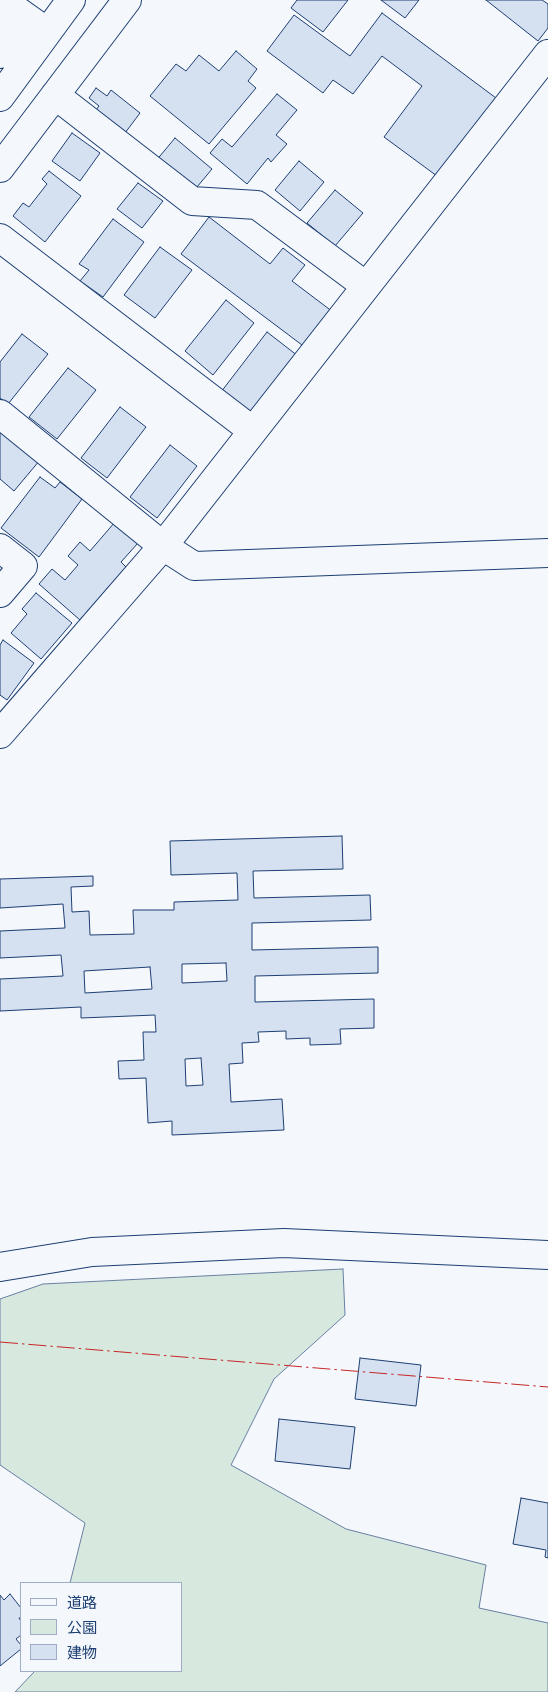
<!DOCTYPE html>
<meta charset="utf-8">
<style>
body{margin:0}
#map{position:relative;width:548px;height:1692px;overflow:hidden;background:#f4f7fb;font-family:"Nunito Sans","Noto Sans JP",sans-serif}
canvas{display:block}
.legend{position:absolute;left:20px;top:1582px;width:162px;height:90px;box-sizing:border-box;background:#f4f7fb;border:1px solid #9eadc5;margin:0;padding:6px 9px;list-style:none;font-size:15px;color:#1d3f73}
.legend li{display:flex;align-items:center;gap:10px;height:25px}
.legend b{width:25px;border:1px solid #9eadc5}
</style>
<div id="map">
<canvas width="548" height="1692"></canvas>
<ul class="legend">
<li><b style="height:6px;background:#f4f7fb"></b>道路</li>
<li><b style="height:14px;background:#d7e8df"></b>公園</li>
<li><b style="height:14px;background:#d5e0f0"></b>建物</li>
</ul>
</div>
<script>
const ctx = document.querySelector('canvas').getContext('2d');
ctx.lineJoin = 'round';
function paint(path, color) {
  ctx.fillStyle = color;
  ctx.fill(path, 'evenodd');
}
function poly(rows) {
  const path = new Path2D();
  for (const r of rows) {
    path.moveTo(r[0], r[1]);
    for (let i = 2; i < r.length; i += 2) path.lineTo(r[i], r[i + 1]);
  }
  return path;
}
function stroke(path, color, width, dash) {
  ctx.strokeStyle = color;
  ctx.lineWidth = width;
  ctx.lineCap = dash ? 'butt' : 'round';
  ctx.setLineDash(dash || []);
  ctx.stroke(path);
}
const green = poly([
 [343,1269,345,1315,274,1379,231,1465,346,1529,486,1565,479,1608,548,1623,548,1692,15,1692,35,1671,181,1671,181,1583,70,1583,85,1523,0,1465,0,1299,43,1284,343,1269]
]);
const building = poly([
 [297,0,348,0,323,32,291,8,297,0],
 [381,0,419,0,405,18,381,0],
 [486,0,542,0,548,4,548,28,538,41,486,0],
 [382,13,500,101,441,179,384,137,422,86,382,56,353,94,333,80,323,93,267,51,294,15,350,56,382,13],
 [236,51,257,69,248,81,256,88,209,144,150,96,176,64,186,71,199,55,219,71,236,51],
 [96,88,107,96,111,90,140,113,122,137,93,114,99,106,89,98,96,88],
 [277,94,297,110,276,135,287,144,271,162,268,158,247,184,210,153,222,139,232,147,277,94],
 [72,133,100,153,80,181,52,161,72,133],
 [175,138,212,169,192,193,155,162,175,138],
 [299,161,324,182,300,211,275,190,299,161],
 [49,171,81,196,45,242,13,216,23,203,29,207,47,184,42,179,49,171],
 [138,183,163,201,142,228,117,209,138,183],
 [335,190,363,213,335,246,307,223,335,190],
 [209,217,270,264,283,248,305,265,292,281,333,312,306,348,181,254,209,217],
 [113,219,144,242,103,297,80,281,89,270,79,264,113,219],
 [160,247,192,270,155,318,124,295,160,247],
 [226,300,254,323,213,375,185,351,226,300],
 [267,332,298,356,251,416,221,392,267,332],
 [22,334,48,354,8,404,0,398,0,362,22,334],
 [68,368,96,390,57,439,29,417,68,368],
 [120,407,146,427,107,478,81,458,120,407],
 [0,426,40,460,14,491,0,479,0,426],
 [170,445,197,466,157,518,130,497,170,445],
 [40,477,55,488,60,482,82,499,39,557,1,528,40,477],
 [115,522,138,543,121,562,126,567,80,620,39,584,52,569,65,580,78,565,68,556,80,542,90,551,115,522],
 [36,593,72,623,41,659,11,633,27,614,22,609,36,593],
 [3,640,34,663,7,700,0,695,0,645,3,640],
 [342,836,343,869,253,871,254,898,370,895,371,920,252,923,252,950,378,947,378,973,255,976,255,1002,374,999,374,1028,340,1029,341,1044,310,1045,310,1038,286,1039,286,1031,258,1032,259,1042,242,1043,243,1063,229,1064,231,1102,282,1099,284,1130,172,1135,172,1121,148,1123,146,1078,119,1079,118,1061,144,1060,143,1032,156,1032,155,1015,81,1018,81,1007,0,1011,0,979,63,976,61,955,0,958,0,931,65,928,63,904,0,908,0,879,93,876,93,886,71,887,72,912,89,911,90,935,134,934,133,910,174,910,174,902,238,900,237,873,171,875,170,841,342,836],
 [226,963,227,981,182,983,182,964,226,963],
 [150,967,152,989,85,993,84,971,150,967],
 [201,1058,203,1085,186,1086,185,1059,201,1058],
 [360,1358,421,1365,416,1406,355,1399,360,1358],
 [279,1419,355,1427,350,1469,275,1461,279,1419],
 [521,1498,548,1503,548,1558,545,1557,546,1550,513,1544,521,1498],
 [10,1594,21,1608,21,1618,19,1618,21,1621,21,1635,16,1639,21,1645,21,1649,0,1666,0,1595,4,1600,10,1594]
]);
const minor = poly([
 [2,0,47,32],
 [0,23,35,49],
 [0,54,15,34],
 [55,95,192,201,257,205,366,286],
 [0,97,71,0],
 [0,168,127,0],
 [0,238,253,431],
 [0,414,163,546,194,566,548,553],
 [0,548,23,566,0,593],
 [0,734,163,546,548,54],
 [0,1267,92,1252,284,1243,548,1255]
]);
const power = poly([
 [0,1342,548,1387]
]);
paint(green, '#d7e8df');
stroke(green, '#687fa3', 1);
paint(building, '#d5e0f0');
stroke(building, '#1d3f73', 1);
stroke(minor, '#1d3f73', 30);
stroke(minor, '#f4f7fb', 28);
stroke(power, '#c62828', 1, [18, 4, 2.5, 4]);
</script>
